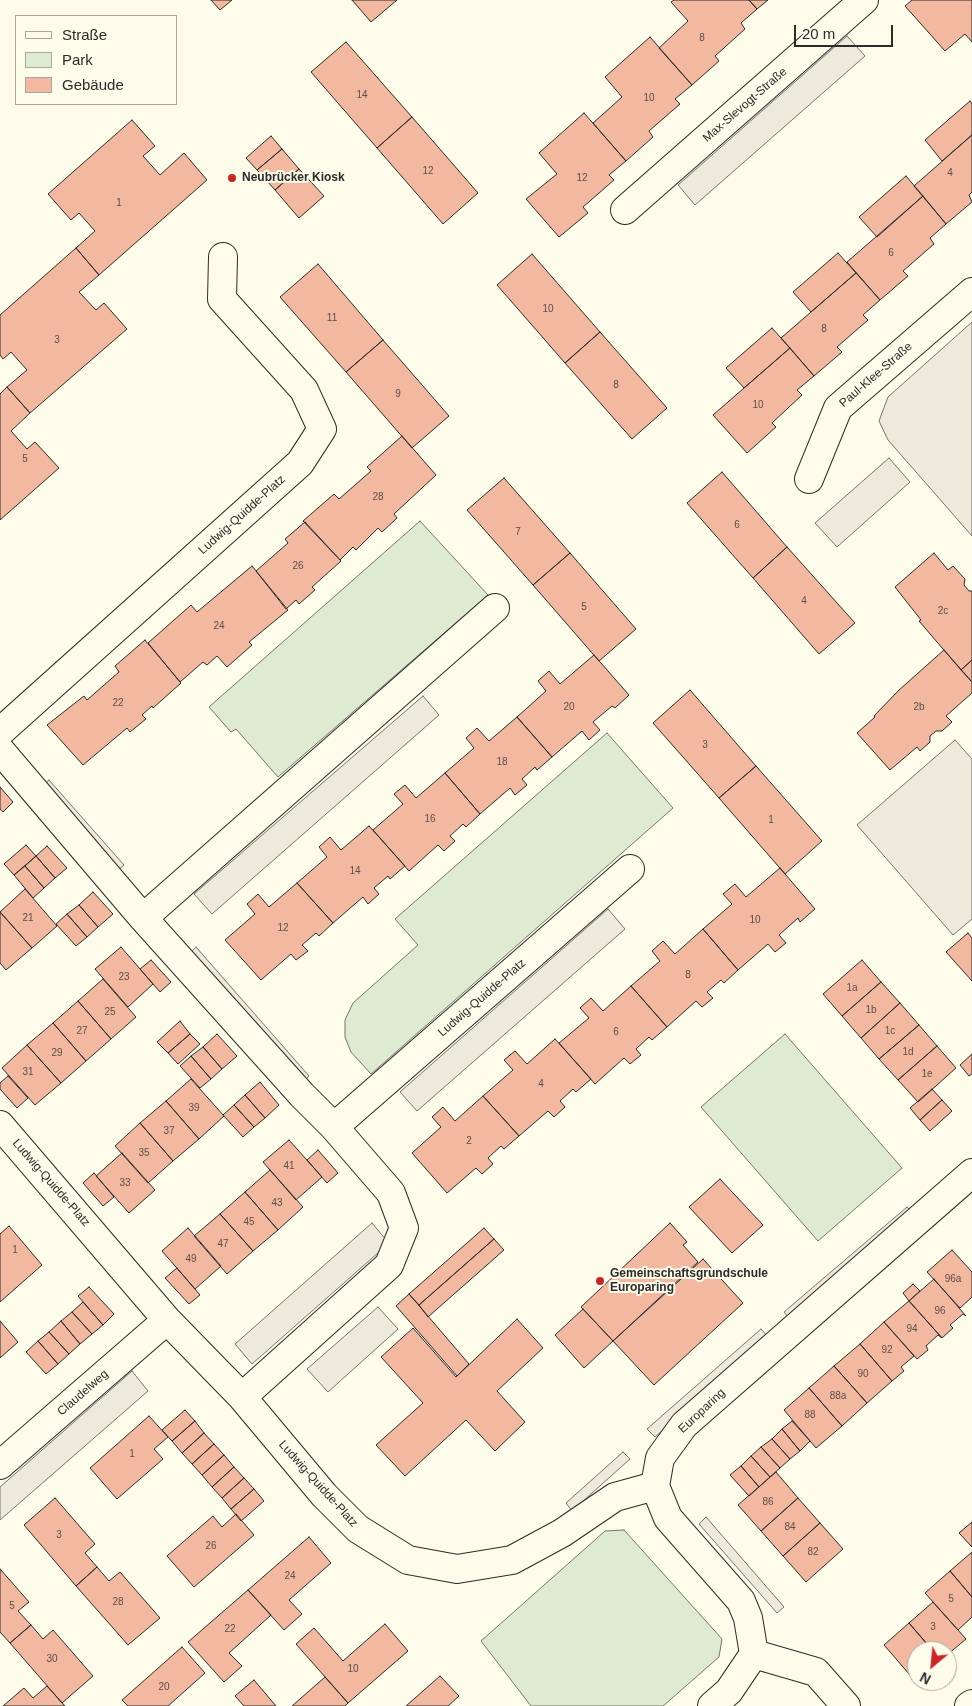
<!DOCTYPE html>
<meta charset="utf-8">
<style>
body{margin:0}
#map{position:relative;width:972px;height:1706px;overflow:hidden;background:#fdfbea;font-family:Arial,sans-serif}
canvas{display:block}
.legend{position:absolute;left:15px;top:15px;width:162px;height:90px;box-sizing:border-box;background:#fdfbea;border:1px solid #a9a89e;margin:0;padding:6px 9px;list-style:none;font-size:15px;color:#2b2b2b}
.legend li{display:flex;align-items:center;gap:10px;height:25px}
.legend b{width:25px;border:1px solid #a9a89e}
.north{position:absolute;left:907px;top:1641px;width:50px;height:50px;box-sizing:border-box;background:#fdfbea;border:1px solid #a9a89e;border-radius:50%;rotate:208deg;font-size:14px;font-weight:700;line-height:20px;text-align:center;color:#2b2b2b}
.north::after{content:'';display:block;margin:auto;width:18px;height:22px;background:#c62828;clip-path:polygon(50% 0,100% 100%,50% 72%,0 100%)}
.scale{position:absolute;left:794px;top:25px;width:99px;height:22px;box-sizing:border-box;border:2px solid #2b2b2b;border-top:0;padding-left:6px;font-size:15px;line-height:18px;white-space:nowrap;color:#2b2b2b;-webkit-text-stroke:4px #fdfbea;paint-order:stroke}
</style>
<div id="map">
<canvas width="972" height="1706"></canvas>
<ul class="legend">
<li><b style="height:6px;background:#fdfbea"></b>Straße</li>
<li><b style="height:14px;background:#deebd1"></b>Park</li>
<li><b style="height:14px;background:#f2b8a0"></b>Gebäude</li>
</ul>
<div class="north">N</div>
<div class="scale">20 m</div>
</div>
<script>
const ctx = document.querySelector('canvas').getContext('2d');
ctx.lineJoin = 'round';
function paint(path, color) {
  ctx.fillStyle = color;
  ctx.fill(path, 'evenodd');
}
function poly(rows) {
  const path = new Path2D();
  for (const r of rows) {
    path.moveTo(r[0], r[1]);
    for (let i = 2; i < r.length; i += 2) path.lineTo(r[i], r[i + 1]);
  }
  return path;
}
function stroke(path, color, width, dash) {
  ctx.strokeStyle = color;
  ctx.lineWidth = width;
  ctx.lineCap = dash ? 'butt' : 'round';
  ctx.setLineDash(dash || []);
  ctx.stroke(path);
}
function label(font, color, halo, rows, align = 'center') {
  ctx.font = font + ' Arial,sans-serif';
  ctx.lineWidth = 4;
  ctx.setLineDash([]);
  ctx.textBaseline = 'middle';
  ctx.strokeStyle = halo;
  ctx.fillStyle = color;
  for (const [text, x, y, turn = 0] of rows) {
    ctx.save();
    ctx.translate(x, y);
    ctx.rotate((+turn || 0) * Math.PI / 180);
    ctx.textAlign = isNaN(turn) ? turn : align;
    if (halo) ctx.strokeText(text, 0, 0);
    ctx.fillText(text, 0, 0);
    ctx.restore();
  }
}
const green = poly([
 [420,521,488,595,278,777,236,729,231,732,209,707,420,521],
 [607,733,673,808,371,1074,351,1052,345,1037,345,1020,353,1003,418,945,395,919,607,733],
 [785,1034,902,1168,818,1241,701,1107,785,1034],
 [624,1530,722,1639,719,1657,663,1706,531,1706,481,1641,605,1531,624,1530]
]);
const parking = poly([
 [847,36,865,56,695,205,678,185,847,36],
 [972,322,972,536,888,440,879,421,888,397,972,322],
 [889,458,910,482,837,547,815,523,889,458],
 [423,696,439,715,212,914,194,894,423,696],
 [955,740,972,759,972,919,953,935,857,825,955,740],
 [49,780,124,865,117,871,42,786,49,780],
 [608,909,625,929,417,1111,400,1092,608,909],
 [196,947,309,1076,302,1083,189,954,196,947],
 [907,1207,913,1214,790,1319,784,1312,907,1207],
 [372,1223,387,1241,379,1252,252,1364,235,1344,372,1223],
 [378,1307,398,1329,328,1392,307,1369,378,1307],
 [761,1329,769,1338,655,1437,647,1429,761,1329],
 [132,1371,148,1391,0,1520,0,1487,132,1371],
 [623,1452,630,1459,572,1511,566,1503,623,1452],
 [706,1517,784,1607,777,1613,699,1524,706,1517]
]);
const building = poly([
 [211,0,232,0,220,10,211,0],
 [352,0,397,0,371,22,352,0],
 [674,0,749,0,757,9,741,23,745,29,715,56,719,61,692,85,659,48,688,21,671,2,674,0],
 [749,0,768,0,757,9,749,0],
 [912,0,972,0,972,42,965,34,945,51,905,6,912,0],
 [650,37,692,85,675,99,680,104,649,131,653,137,626,161,593,123,622,97,605,77,650,37],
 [346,42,412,117,377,148,311,72,346,42],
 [970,101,972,104,972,135,942,161,925,140,970,101],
 [584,113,626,161,609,175,614,180,583,207,588,213,559,237,526,199,557,174,539,153,584,113],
 [412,117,478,193,443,224,377,148,412,117],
 [132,120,155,146,143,156,160,175,184,153,207,180,99,275,76,248,95,231,79,213,71,220,48,194,132,120],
 [972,135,972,192,969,195,972,202,946,224,914,186,972,135],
 [271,136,282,149,257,170,246,158,271,136],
 [282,149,299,169,275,190,257,170,282,149],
 [299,169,324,196,299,218,275,190,299,169],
 [906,176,923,196,877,237,859,217,906,176],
 [923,196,946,224,930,238,934,244,903,271,908,276,880,300,847,262,923,196],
 [76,248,99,275,79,292,96,310,104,303,127,329,30,413,7,387,27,370,11,352,3,359,0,355,0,315,76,248],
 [838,253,856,273,811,312,793,292,838,253],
 [532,254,600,332,565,363,497,285,532,254],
 [318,264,383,340,346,372,280,297,318,264],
 [856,273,880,300,863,315,868,320,837,347,842,352,814,376,781,338,856,273],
 [772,328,790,348,744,388,726,368,772,328],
 [600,332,667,408,632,439,565,363,600,332],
 [383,340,449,416,412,448,346,372,383,340],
 [790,348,814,376,797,390,802,395,772,423,776,427,747,453,713,415,790,348],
 [7,387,30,413,11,431,27,449,35,442,59,468,0,520,0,394,7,387],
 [402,436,436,475,394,514,397,518,382,532,378,528,356,550,353,547,340,560,303,521,334,494,339,499,371,471,367,467,402,436],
 [722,472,787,547,753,578,687,503,722,472],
 [504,478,570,553,533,585,467,510,504,478],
 [305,522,341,561,312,587,315,590,299,604,296,600,286,609,256,571,288,543,285,539,305,522],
 [787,547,855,623,819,654,753,578,787,547],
 [570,553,636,629,599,661,533,585,570,553],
 [934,553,948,570,953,566,965,579,964,585,969,591,972,591,972,660,961,670,919,621,921,620,895,587,934,553],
 [252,566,288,610,249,642,252,645,227,667,217,656,207,665,203,662,180,682,148,643,191,605,197,612,252,566],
 [145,640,181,683,153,708,152,706,142,715,146,719,130,732,127,728,83,765,47,725,84,696,87,700,119,672,115,666,145,640],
 [944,650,972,682,972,693,946,716,952,722,942,731,936,731,930,736,930,742,920,751,917,747,890,770,857,733,875,717,874,716,899,690,944,650],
 [594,655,629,695,615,708,612,706,593,722,600,730,589,740,582,731,552,757,517,717,546,691,538,681,549,671,560,684,594,655],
 [972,660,972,682,961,670,972,660],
 [690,690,756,766,719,798,653,723,690,690],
 [517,717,552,757,537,770,535,767,522,779,527,785,515,795,510,788,480,814,445,773,474,748,466,738,477,728,489,741,517,717],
 [756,766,822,841,785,874,719,798,756,766],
 [445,773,480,814,466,827,463,824,450,836,455,841,444,851,438,845,409,871,373,830,403,804,394,794,405,785,416,798,445,773],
 [0,787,13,802,3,812,0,809,0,787],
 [369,826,405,866,390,879,388,876,374,888,379,894,368,904,363,897,333,923,297,883,327,857,319,847,330,837,341,850,369,826],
 [26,845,36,856,14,875,4,864,26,845],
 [47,846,67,868,55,878,36,856,47,846],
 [36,856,55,878,44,888,25,866,36,856],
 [25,866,44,888,33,898,14,875,25,866],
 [780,868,815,909,800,922,798,918,779,935,786,943,775,952,768,944,738,970,703,929,732,904,723,894,735,884,746,897,780,868],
 [297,883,333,923,319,936,316,933,302,945,308,951,296,960,291,954,261,980,225,940,255,914,247,904,258,894,269,907,297,883],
 [25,889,57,926,32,948,0,912,25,889],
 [93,892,113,914,98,927,79,905,93,892],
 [79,905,98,927,87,937,67,914,79,905],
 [0,912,32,948,6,970,0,963,0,912],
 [67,914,87,937,76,946,56,924,67,914],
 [703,929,738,970,724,983,721,980,707,992,713,998,702,1007,696,1001,667,1027,631,986,660,961,652,951,663,941,675,954,703,929],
 [968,933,972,938,972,981,946,952,968,933],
 [121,947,153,984,128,1007,95,969,121,947],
 [151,960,171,982,160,992,140,969,151,960],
 [862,960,881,982,842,1016,823,994,862,960],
 [103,979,136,1017,111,1039,78,1001,103,979],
 [881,982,900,1003,861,1038,842,1016,881,982],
 [631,986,667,1027,652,1040,649,1037,636,1049,641,1055,630,1064,624,1058,595,1084,559,1043,589,1018,580,1008,591,998,603,1011,631,986],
 [78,1001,111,1039,86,1061,53,1023,78,1001],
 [900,1003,919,1025,879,1059,861,1038,900,1003],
 [180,1021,190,1034,168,1053,157,1042,180,1021],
 [53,1023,86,1061,61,1083,27,1045,53,1023],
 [919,1025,937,1046,898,1080,879,1059,919,1025],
 [190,1034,200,1044,178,1064,168,1053,190,1034],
 [217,1034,237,1056,222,1069,203,1047,217,1034],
 [555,1039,591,1079,576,1092,573,1089,560,1101,565,1107,554,1117,548,1111,519,1136,483,1096,513,1070,504,1060,515,1051,527,1064,555,1039],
 [27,1045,61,1083,35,1105,2,1068,27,1045],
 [937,1046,956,1068,918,1102,898,1080,937,1046],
 [203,1047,222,1069,211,1079,191,1056,203,1047],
 [972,1054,972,1074,969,1076,960,1065,972,1054],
 [191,1056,211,1079,200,1088,180,1066,191,1056],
 [8,1076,28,1098,17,1108,0,1089,0,1083,8,1076],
 [191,1079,224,1116,199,1139,166,1101,191,1079],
 [260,1082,279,1105,265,1118,245,1095,260,1082],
 [932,1089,942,1100,920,1120,910,1108,932,1089],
 [245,1095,265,1118,254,1127,234,1105,245,1095],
 [483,1096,519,1136,504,1149,501,1146,488,1158,493,1164,482,1174,476,1168,447,1193,412,1153,441,1127,432,1117,443,1107,455,1121,483,1096],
 [942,1100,952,1111,930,1131,920,1120,942,1100],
 [166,1101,199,1139,173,1161,140,1123,166,1101],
 [234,1105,254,1127,243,1137,223,1115,234,1105],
 [140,1123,173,1161,148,1183,115,1146,140,1123],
 [289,1140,322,1177,296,1200,263,1162,289,1140],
 [318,1150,338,1173,327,1183,307,1160,318,1150],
 [122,1153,155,1190,129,1213,96,1176,122,1153],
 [270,1170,303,1207,278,1230,245,1192,270,1170],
 [94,1173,114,1197,103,1206,83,1183,94,1173],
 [720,1179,763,1225,732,1253,689,1207,720,1179],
 [245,1192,278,1230,253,1251,220,1214,245,1192],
 [220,1214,253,1251,227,1274,194,1236,220,1214],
 [670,1223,687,1242,683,1245,698,1262,613,1341,581,1307,670,1223],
 [9,1226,42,1265,0,1302,0,1234,9,1226],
 [188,1228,221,1266,195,1289,162,1251,188,1228],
 [484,1228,494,1239,419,1305,409,1294,484,1228],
 [494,1239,504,1250,428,1317,419,1305,494,1239],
 [952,1250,972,1272,972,1297,960,1308,927,1272,952,1250],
 [703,1259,743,1303,654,1385,613,1341,703,1259],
 [177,1268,200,1295,189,1304,165,1278,177,1268],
 [934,1279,966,1316,963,1314,950,1325,953,1328,942,1338,909,1301,934,1279],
 [913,1284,920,1291,909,1301,903,1293,913,1284],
 [89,1287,114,1314,103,1325,78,1296,89,1287],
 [409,1294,469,1364,457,1376,396,1306,409,1294],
 [909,1301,942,1338,938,1335,926,1346,928,1350,917,1359,884,1322,909,1301],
 [83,1302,103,1325,92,1334,72,1312,83,1302],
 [583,1309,613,1341,584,1368,555,1335,583,1309],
 [72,1312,92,1334,80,1344,61,1321,72,1312],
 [517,1319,543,1348,497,1391,525,1422,495,1451,466,1420,405,1476,376,1445,423,1403,381,1357,413,1328,456,1377,517,1319],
 [0,1321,18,1342,0,1358,0,1321],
 [61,1321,80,1344,69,1354,49,1332,61,1321],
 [884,1322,914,1356,901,1367,904,1371,892,1381,860,1344,884,1322],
 [49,1332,69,1354,58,1364,38,1341,49,1332],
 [38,1341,58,1364,46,1374,26,1352,38,1341],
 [860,1344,892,1381,867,1403,834,1366,860,1344],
 [834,1366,867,1403,842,1426,809,1388,834,1366],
 [809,1388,842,1426,816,1448,784,1410,809,1388],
 [185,1410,195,1421,172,1441,162,1430,185,1410],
 [149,1416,168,1437,154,1449,163,1459,117,1499,90,1468,149,1416],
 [195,1421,204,1433,182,1453,172,1441,195,1421],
 [792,1421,810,1441,800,1451,782,1429,792,1421],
 [782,1429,800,1451,790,1459,772,1439,782,1429],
 [204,1433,214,1444,192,1464,182,1453,204,1433],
 [772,1439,790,1459,780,1468,761,1447,772,1439],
 [214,1444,224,1455,202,1475,192,1464,214,1444],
 [761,1447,780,1468,770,1477,751,1456,761,1447],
 [224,1455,234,1467,212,1487,202,1475,224,1455],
 [751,1456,770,1477,759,1487,741,1466,751,1456],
 [741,1466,759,1487,749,1496,730,1475,741,1466],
 [234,1467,244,1478,222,1498,212,1487,234,1467],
 [776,1472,798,1498,761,1531,738,1505,776,1472],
 [244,1478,254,1489,231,1509,222,1498,244,1478],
 [254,1489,264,1501,241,1521,231,1509,254,1489],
 [55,1498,95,1544,85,1553,97,1567,76,1586,24,1525,55,1498],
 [798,1498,820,1523,783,1556,761,1531,798,1498],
 [236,1514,254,1535,194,1587,167,1556,213,1516,222,1527,236,1514],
 [972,1522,972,1547,959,1533,972,1522],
 [820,1523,843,1549,806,1582,783,1556,820,1523],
 [309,1537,331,1563,289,1600,302,1614,284,1630,248,1590,309,1537],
 [972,1552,972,1597,950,1571,972,1552],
 [97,1567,109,1581,120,1572,160,1618,128,1645,76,1586,97,1567],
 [0,1569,29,1602,18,1611,31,1625,10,1643,0,1632,0,1569],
 [950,1571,972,1597,972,1617,958,1630,925,1593,950,1571],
 [248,1590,271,1615,229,1653,242,1666,224,1682,188,1642,248,1590],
 [933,1602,966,1639,947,1655,947,1651,933,1651,909,1623,933,1602],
 [909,1623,933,1651,917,1651,916,1682,884,1645,909,1623],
 [385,1624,408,1651,348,1703,296,1644,314,1628,343,1661,385,1624],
 [31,1625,43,1639,53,1630,93,1676,62,1703,10,1643,31,1625],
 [182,1647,205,1673,168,1706,128,1706,122,1700,182,1647],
 [440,1676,459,1696,448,1706,406,1706,440,1676],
 [325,1677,348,1703,345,1706,292,1706,325,1677],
 [254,1680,276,1706,244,1706,235,1696,254,1680],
 [47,1686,65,1706,3,1706,24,1688,33,1698,47,1686]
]);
const street = poly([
 [625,210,864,0],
 [809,479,838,408,972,292],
 [0,732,300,463,322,429,304,390,222,299,223,257],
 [0,750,143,918,302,1095,334,1127,391,1193,404,1228,389,1265,242,1397],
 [143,918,495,608],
 [0,1125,167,1320,242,1397,324,1495,358,1529,408,1560,457,1569,512,1560,562,1533,615,1497,655,1486],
 [334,1127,630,869],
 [0,1465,167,1320],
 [754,1654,816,1672,846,1706],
 [712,1706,729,1691,754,1654,748,1618,741,1601,668,1518,655,1486,660,1458,684,1425,972,1173],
 [969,1706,972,1704]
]);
const markers = [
 [232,178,5,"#c62828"],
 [600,1281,5,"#c62828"]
];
const numberNames = [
 ["8",702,38],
 ["14",362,95],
 ["10",649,98],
 ["12",428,171],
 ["4",950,173],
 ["12",582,178],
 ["1",119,203],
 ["6",891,253],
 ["10",548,309],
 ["11",332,318],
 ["8",824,329],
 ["3",57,340],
 ["8",616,385],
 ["9",398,394],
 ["10",758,405],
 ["5",25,459],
 ["28",378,497],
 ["6",737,525],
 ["7",518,532],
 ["26",298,566],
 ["4",804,601],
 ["5",584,607],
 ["2c",943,611],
 ["24",219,626],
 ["22",118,703],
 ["20",569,707],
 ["2b",919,707],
 ["3",705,745],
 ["18",502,762],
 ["16",430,819],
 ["1",771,820],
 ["14",355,871],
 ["21",28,918],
 ["10",755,920],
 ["12",283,928],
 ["8",688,975],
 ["23",124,977],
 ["1a",852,988],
 ["1b",871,1010],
 ["25",110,1012],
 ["27",82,1031],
 ["1c",890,1031],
 ["6",616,1032],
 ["1d",908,1052],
 ["29",57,1053],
 ["31",28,1072],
 ["1e",927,1074],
 ["4",541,1084],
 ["39",194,1108],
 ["37",169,1131],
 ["2",469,1141],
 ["35",144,1153],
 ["41",289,1166],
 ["33",125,1183],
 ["43",277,1203],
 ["45",249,1222],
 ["47",223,1244],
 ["1",15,1250],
 ["49",191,1259],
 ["96a",953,1279],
 ["96",940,1311],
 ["94",912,1329],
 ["92",887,1350],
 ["90",863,1374],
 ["88a",838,1396],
 ["88",810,1415],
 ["1",132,1454],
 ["86",768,1502],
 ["84",790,1527],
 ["3",59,1535],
 ["26",211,1546],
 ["82",813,1552],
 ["24",290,1576],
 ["5",951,1599],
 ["28",118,1602],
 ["5",12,1606],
 ["3",933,1627],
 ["22",230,1629],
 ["30",52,1659],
 ["10",353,1669],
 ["20",164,1687]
];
const streetNames = [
 ["Max-Slevogt-Straße",745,105,-41],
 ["Paul-Klee-Straße",876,375,-41],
 ["Ludwig-Quidde-Platz",242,515,-42],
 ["Ludwig-Quidde-Platz",482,998,-41],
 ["Ludwig-Quidde-Platz",51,1183,49],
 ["Claudelweg",83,1393,-41],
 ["Europaring",702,1411,-43],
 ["Ludwig-Quidde-Platz",318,1484,48]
];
const poiNames = [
 ["Neubrücker Kiosk",242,178],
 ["Gemeinschaftsgrundschule",610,1274],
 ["Europaring",610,1288]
];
paint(green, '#deebd1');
stroke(green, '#74746e', 1);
paint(parking, '#eceadb');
stroke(parking, '#74746e', 1);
paint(building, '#f2b8a0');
stroke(building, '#2b2b2b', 1);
stroke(street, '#2b2b2b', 30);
stroke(street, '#fdfbea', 28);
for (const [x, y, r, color] of markers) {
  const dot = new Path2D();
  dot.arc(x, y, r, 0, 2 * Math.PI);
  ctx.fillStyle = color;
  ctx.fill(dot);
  stroke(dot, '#fdfbea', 2);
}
label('10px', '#5d4e48', null, numberNames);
label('12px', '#2b2b2b', '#fdfbea', streetNames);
label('bold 12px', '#2b2b2b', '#fdfbea', poiNames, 'left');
</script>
